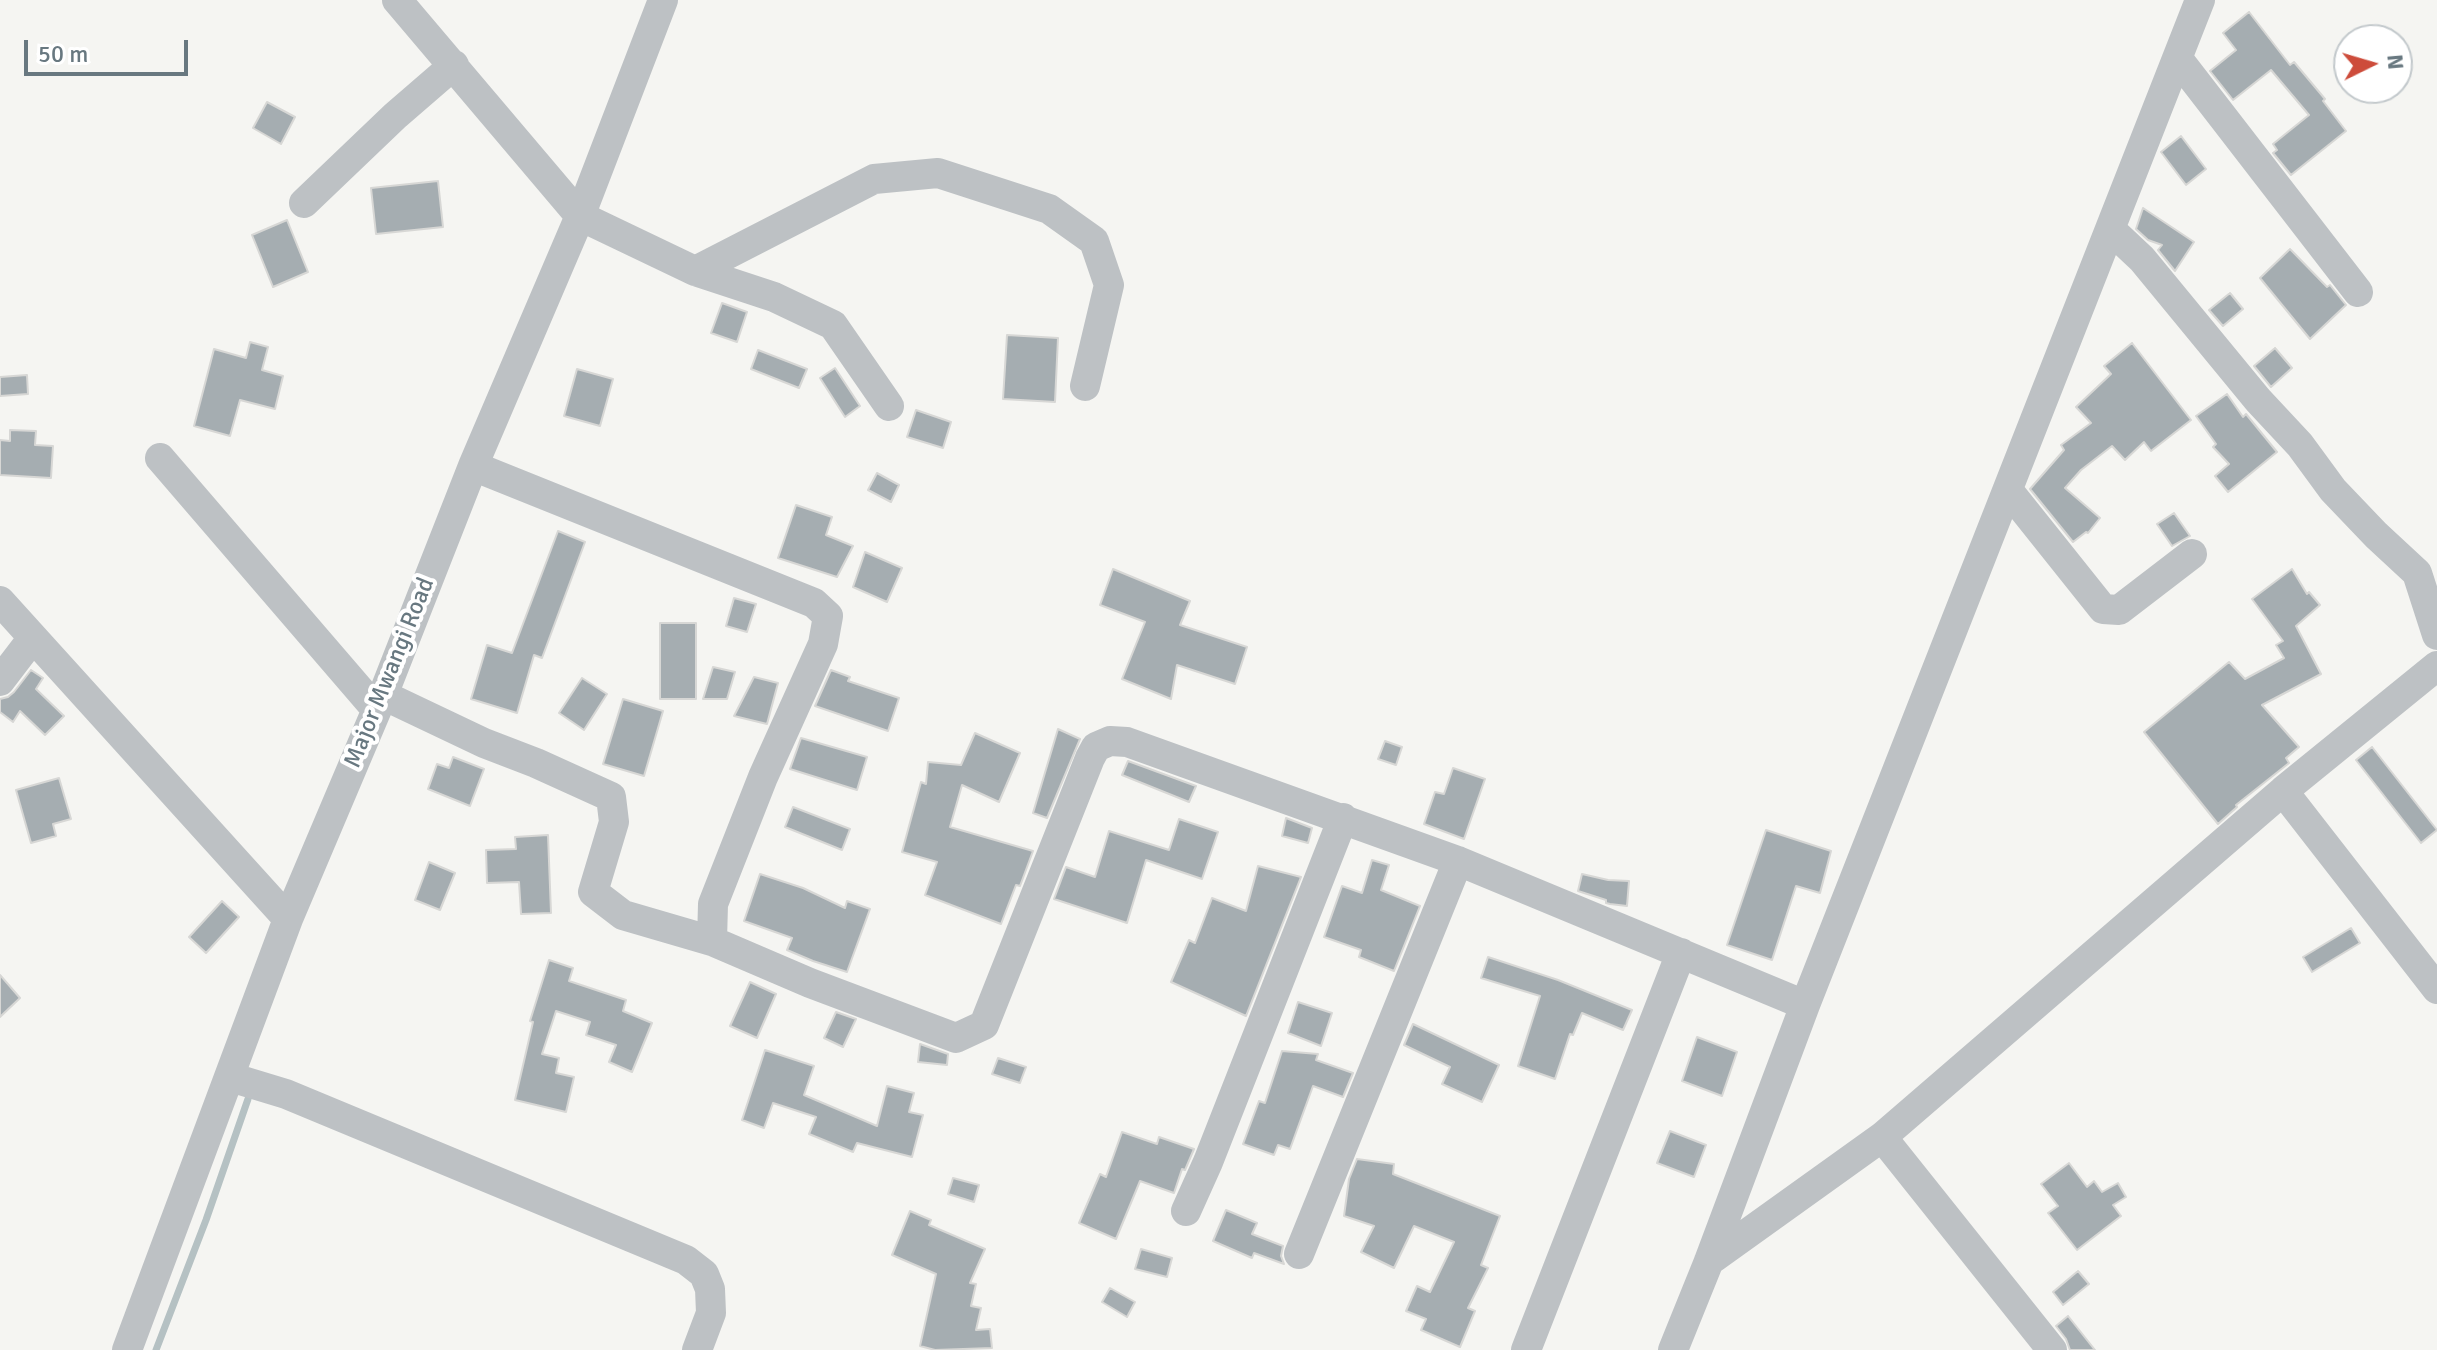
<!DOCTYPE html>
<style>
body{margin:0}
#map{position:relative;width:2437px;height:1350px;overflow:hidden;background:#f5f5f2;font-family:Signika,sans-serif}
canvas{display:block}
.north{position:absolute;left:2333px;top:24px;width:80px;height:80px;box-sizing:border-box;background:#fff;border:2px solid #c3c9cc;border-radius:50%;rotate:85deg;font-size:22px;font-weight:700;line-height:32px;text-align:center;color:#687880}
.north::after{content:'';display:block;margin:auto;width:28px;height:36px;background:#cd4c3b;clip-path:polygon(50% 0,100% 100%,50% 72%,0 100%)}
.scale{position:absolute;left:24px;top:40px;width:164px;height:36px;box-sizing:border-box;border:4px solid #687880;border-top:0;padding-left:10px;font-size:24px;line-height:28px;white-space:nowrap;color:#687880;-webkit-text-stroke:6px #fff;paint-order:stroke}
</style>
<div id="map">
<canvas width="2437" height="1350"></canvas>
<div class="north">N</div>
<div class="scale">50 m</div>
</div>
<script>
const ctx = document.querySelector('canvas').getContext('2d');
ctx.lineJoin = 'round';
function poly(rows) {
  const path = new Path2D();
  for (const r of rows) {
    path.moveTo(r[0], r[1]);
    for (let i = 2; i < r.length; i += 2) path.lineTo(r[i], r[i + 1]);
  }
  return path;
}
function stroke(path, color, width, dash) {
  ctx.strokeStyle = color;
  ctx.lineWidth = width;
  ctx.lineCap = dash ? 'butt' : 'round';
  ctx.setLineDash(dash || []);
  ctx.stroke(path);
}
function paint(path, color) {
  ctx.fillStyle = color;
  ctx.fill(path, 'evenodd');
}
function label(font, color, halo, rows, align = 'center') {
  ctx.font = font + ' Signika,sans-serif';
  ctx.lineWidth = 8;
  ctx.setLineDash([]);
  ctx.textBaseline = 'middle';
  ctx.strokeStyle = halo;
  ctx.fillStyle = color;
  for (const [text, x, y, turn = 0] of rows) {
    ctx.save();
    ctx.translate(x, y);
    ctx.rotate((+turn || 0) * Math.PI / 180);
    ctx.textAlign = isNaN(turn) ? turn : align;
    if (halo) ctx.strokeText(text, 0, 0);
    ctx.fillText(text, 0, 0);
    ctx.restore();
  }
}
const stream = poly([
 [156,1350,206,1220,248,1099]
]);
const building = poly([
 [2249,12,2290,65,2294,62,2325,99,2323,101,2346,131,2291,175,2273,153,2277,150,2273,144,2309,115,2271,70,2233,100,2210,71,2236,50,2223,33,2249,12],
 [267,102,295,117,281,144,253,128,267,102],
 [2181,136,2206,169,2186,185,2161,152,2181,136],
 [438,181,443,227,376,234,371,188,438,181],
 [2143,208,2194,242,2175,271,2158,250,2162,245,2148,240,2136,229,2143,208],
 [287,220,308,272,273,287,252,235,287,220],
 [2290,249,2327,287,2330,285,2346,305,2310,339,2260,278,2290,249],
 [2230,293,2243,309,2223,326,2209,310,2230,293],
 [722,303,747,312,737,342,711,333,722,303],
 [1007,335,1058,338,1055,402,1003,399,1007,335],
 [250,342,268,347,262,370,283,376,275,409,240,400,230,436,194,426,214,349,246,358,250,342],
 [2132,343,2191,420,2151,451,2144,442,2125,460,2112,446,2081,470,2065,488,2100,518,2088,533,2086,532,2073,542,2030,489,2064,450,2061,445,2091,423,2076,407,2111,374,2104,366,2132,343],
 [2275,348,2292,368,2271,387,2254,366,2275,348],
 [758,350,807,369,799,388,751,369,758,350],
 [835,368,860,406,845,417,820,378,835,368],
 [577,369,613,379,600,426,564,416,577,369],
 [27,375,28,394,0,396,0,377,27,375],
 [2227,394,2243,417,2246,414,2277,452,2228,492,2215,476,2229,464,2213,447,2216,444,2196,416,2227,394],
 [916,410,951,422,943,448,907,437,916,410],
 [10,430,36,431,35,445,53,446,51,478,0,475,0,440,10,441,10,430],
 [877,473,899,485,891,502,868,490,877,473],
 [796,505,832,517,826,535,853,546,837,577,778,558,796,505],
 [2174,513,2190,536,2172,546,2157,524,2174,513],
 [558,531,585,542,542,658,534,655,517,713,471,699,487,645,512,653,558,531],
 [865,552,902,568,887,602,853,587,865,552],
 [1113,569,1190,601,1180,625,1247,647,1235,684,1177,665,1171,699,1122,679,1145,622,1100,605,1113,569],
 [2292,569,2307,594,2309,592,2320,605,2296,626,2321,674,2262,705,2299,747,2286,758,2289,763,2236,805,2237,807,2218,824,2144,732,2229,662,2245,679,2284,658,2276,645,2283,641,2252,599,2292,569],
 [734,598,756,604,747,632,726,626,734,598],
 [660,623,696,623,696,699,660,699,660,623],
 [713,667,735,672,727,699,703,699,713,667],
 [31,670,43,678,36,689,64,716,45,735,20,711,13,722,0,712,0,699,8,697,14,692,31,670],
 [831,670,850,677,848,681,899,698,888,731,815,706,831,670],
 [754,677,778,683,767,724,734,716,754,677],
 [582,678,607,694,584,730,559,713,582,678],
 [623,699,663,711,644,776,603,764,623,699],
 [1058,729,1080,739,1047,818,1033,813,1058,729],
 [975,733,1020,753,999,802,962,785,950,827,1033,851,1020,886,1016,885,1001,924,925,895,937,862,902,852,921,782,926,784,928,762,961,765,975,733],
 [801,738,867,757,857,790,790,769,801,738],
 [1385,741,1402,747,1396,765,1378,759,1385,741],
 [2372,747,2437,830,2421,843,2356,760,2372,747],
 [453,757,484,769,470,806,428,789,437,764,449,768,453,757],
 [1128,761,1196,786,1189,802,1122,775,1128,761],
 [1453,768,1485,779,1464,839,1424,824,1435,792,1444,794,1453,768],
 [59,778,71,819,53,824,56,836,31,843,16,790,59,778],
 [793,807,850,829,842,850,785,827,793,807],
 [1286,818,1312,828,1308,843,1282,836,1286,818],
 [1179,819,1218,832,1202,879,1146,860,1127,923,1054,899,1066,867,1095,877,1109,831,1169,850,1179,819],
 [1766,830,1831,851,1820,893,1796,886,1772,960,1727,945,1766,830],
 [548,835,551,913,521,914,519,882,487,883,486,850,516,849,515,837,548,835],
 [1372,860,1389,865,1381,890,1420,906,1394,971,1359,957,1361,950,1324,937,1342,886,1362,893,1372,860],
 [429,862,455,873,440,910,415,900,429,862],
 [1258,866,1301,877,1246,1016,1171,982,1189,940,1195,943,1212,898,1246,911,1258,866],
 [760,874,803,888,845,908,847,901,870,909,847,972,813,961,787,950,792,938,744,921,760,874],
 [1582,874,1608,880,1629,881,1627,906,1610,904,1606,903,1606,900,1578,891,1582,874],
 [222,901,239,917,206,953,189,937,222,901],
 [2351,928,2360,943,2312,972,2303,957,2351,928],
 [1488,957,1558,980,1632,1010,1623,1030,1582,1013,1573,1035,1570,1034,1555,1079,1518,1066,1540,996,1481,978,1488,957],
 [549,960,573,968,569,981,626,1000,623,1011,652,1023,632,1072,609,1062,616,1045,586,1035,590,1022,556,1011,542,1054,559,1058,556,1073,574,1077,566,1112,515,1100,533,1022,530,1021,549,960],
 [0,975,20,998,0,1017,0,975],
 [750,982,776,994,757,1038,730,1026,750,982],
 [1298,1002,1332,1013,1321,1046,1288,1033,1298,1002],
 [836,1012,856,1019,843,1047,824,1038,836,1012],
 [1413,1024,1499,1065,1482,1102,1442,1084,1450,1067,1404,1045,1413,1024],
 [1697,1037,1737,1052,1722,1096,1682,1081,1697,1037],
 [920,1044,948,1054,947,1065,918,1062,920,1044],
 [765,1050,814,1066,804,1095,877,1126,887,1086,914,1093,909,1112,923,1115,912,1157,857,1143,853,1152,809,1134,816,1117,773,1103,764,1128,742,1120,765,1050],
 [1282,1051,1318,1054,1316,1060,1353,1073,1343,1097,1313,1086,1290,1149,1278,1145,1274,1155,1243,1144,1259,1101,1265,1103,1282,1051],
 [998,1058,1026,1067,1020,1083,992,1074,998,1058],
 [1670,1131,1706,1145,1694,1177,1657,1163,1670,1131],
 [1122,1132,1157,1144,1159,1137,1194,1149,1185,1170,1182,1169,1174,1193,1140,1181,1116,1239,1079,1223,1100,1174,1106,1177,1122,1132],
 [1357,1159,1394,1164,1393,1174,1500,1216,1481,1265,1488,1268,1468,1308,1475,1311,1460,1347,1421,1330,1426,1319,1406,1311,1417,1286,1430,1292,1454,1242,1414,1226,1394,1268,1361,1252,1374,1226,1344,1216,1349,1179,1357,1159],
 [2069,1163,2087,1187,2094,1181,2102,1192,2118,1183,2126,1197,2113,1205,2121,1216,2077,1250,2048,1213,2058,1206,2041,1184,2069,1163],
 [953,1178,979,1185,974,1202,948,1194,953,1178],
 [1226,1210,1257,1223,1252,1234,1283,1246,1281,1256,1284,1264,1254,1253,1252,1258,1213,1241,1226,1210],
 [910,1211,931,1220,929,1225,985,1249,970,1283,976,1284,971,1306,981,1308,976,1330,990,1329,992,1348,935,1350,920,1346,936,1274,892,1255,910,1211],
 [1141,1249,1172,1258,1167,1277,1135,1269,1141,1249],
 [2078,1271,2089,1284,2063,1305,2053,1292,2078,1271],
 [1110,1288,1135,1302,1127,1317,1102,1302,1110,1288],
 [2068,1316,2095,1350,2070,1350,2066,1339,2056,1326,2068,1316]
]);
const minor = poly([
 [397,0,580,216,695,271,874,179,938,173,1049,209,1094,241,1109,285,1085,386],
 [2178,59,2358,292],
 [304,203,395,116,454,65],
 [2110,229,2142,259,2258,400,2300,445,2333,490,2376,535,2417,573,2437,635],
 [695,271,774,297,833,325,889,406],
 [160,458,376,709],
 [473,466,814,603,828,616,823,644,763,777,713,904,712,941,810,983,956,1038,984,1025,1090,758,1096,747,1110,741,1127,742,1458,861,1805,1005],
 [2008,490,2103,609,2119,610,2192,554],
 [0,601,288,919],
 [0,681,32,639],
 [383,695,484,743,536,763,611,797,614,822,593,892,623,915,712,941],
 [2283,791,2437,989],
 [230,1077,286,1094,686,1260,704,1274,710,1289,711,1313,697,1350],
 [1882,1137,2052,1350],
 [1186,1211,1208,1162,1343,818],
 [1299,1254,1458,861],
 [1709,1261,1882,1137,2283,791,2437,666],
 [127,1350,288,919,383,695,473,466,580,216,663,0],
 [1526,1350,1681,953],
 [1673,1350,1709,1261,1805,1005,2200,0]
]);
const streetNames = [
 ["Major Mwangi Road",390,673,-68]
];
stroke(stream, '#b5c1c3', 7);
paint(building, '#a5adb1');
stroke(building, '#d7d7d5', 2);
stroke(minor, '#bdc1c4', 30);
label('24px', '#687880', '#fff', streetNames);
</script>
